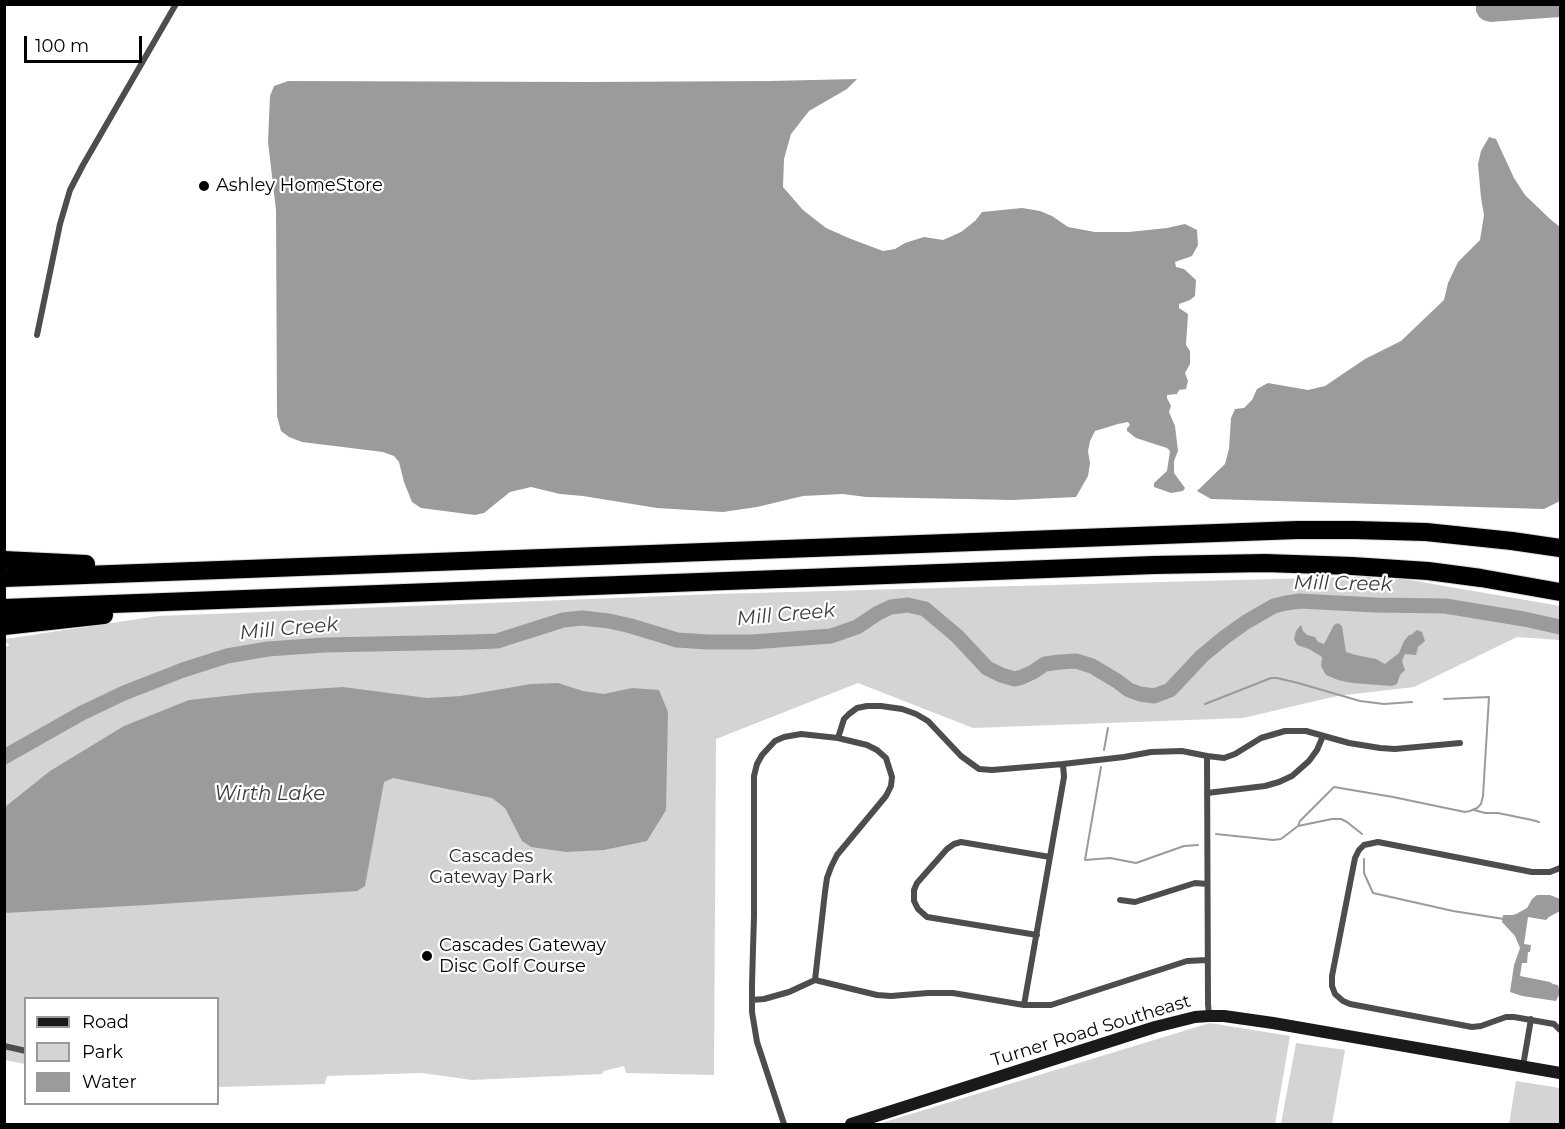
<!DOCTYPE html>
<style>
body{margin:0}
#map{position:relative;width:1565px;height:1129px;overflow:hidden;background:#fff;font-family:Montserrat,sans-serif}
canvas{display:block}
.frame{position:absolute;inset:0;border:6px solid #000;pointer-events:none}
.legend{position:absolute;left:24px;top:997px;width:195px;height:108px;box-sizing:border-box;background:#fff;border:2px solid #999;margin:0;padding:8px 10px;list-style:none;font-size:18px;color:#000}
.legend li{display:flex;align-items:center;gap:12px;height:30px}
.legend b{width:30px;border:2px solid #999}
.scale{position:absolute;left:24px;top:36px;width:118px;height:27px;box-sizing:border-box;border:3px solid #000;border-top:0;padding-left:8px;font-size:18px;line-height:21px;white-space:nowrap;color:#000;-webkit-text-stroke:4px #fff;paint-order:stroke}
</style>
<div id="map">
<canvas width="1565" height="1129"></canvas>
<div class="frame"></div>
<ul class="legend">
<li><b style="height:8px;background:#1a1a1a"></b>Road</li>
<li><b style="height:16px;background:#d4d4d4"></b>Park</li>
<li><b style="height:16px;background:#9b9b9b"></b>Water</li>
</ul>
<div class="scale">100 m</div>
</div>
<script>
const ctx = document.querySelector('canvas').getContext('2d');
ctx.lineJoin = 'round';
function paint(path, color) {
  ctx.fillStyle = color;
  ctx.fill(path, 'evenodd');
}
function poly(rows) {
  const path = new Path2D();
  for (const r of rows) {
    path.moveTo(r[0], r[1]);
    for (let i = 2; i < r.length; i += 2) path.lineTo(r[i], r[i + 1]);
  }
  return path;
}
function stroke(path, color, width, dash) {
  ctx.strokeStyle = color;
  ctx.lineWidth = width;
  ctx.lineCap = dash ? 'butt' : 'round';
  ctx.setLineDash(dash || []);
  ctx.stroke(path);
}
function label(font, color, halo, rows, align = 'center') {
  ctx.font = font + ' Montserrat,sans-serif';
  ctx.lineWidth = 4.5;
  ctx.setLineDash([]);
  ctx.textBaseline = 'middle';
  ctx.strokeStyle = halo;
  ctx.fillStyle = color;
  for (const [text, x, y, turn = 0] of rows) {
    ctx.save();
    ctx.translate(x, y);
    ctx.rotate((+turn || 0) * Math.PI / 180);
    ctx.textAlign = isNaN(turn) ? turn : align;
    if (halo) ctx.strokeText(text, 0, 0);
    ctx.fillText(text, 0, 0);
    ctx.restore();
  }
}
const green = poly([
 [1387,576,1560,606,1560,640,1517,637,1414,687,1337,696,1243,718,973,728,858,683,716,739,714,1075,626,1073,624,1066,604,1071,602,1074,472,1080,422,1073,327,1076,325,1084,218,1087,218,998,26,998,25,1064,5,1060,4,647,10,645,5,642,5,639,158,616,716,594],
 [1210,1023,1290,1036,1275,1124,878,1124],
 [1296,1043,1345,1050,1332,1124,1281,1124],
 [1516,1081,1560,1088,1560,1124,1509,1124]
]);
const water = poly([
 [1476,5,1560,5,1560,17,1490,22,1483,20,1479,17,1476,11],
 [857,79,847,89,809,111,791,134,784,159,783,187,803,210,826,228,851,239,883,251,895,249,905,243,924,237,943,240,961,232,975,221,982,212,1022,208,1040,211,1052,216,1068,227,1095,232,1129,232,1167,228,1185,224,1197,230,1198,245,1192,256,1175,262,1176,267,1184,269,1196,280,1195,296,1190,300,1179,304,1179,308,1188,314,1186,345,1190,351,1190,364,1185,373,1188,381,1186,389,1179,390,1177,394,1167,395,1167,398,1171,406,1169,412,1175,426,1178,451,1174,461,1174,473,1185,488,1183,491,1171,493,1154,487,1154,483,1167,471,1170,451,1167,448,1136,438,1127,431,1127,428,1130,425,1128,422,1118,424,1095,431,1090,441,1088,451,1090,463,1088,476,1076,497,1012,500,866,497,843,494,803,496,757,507,723,512,657,508,583,496,560,494,531,487,510,492,484,513,475,515,421,508,412,502,404,482,399,462,394,456,383,452,302,442,289,437,281,431,277,416,276,210,268,142,270,96,274,86,288,81,588,82,770,81],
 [1489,137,1496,139,1514,178,1525,195,1550,219,1560,227,1560,501,1544,509,1211,499,1197,491,1225,464,1229,449,1231,418,1235,409,1244,408,1252,400,1257,389,1268,383,1308,390,1325,386,1365,359,1401,341,1444,300,1448,283,1458,262,1480,240,1484,215,1481,198,1478,164,1481,151],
 [1338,623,1342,626,1346,652,1356,655,1376,659,1385,664,1399,653,1404,641,1409,635,1411,635,1417,630,1422,632,1425,641,1418,647,1416,655,1405,654,1402,661,1405,670,1400,675,1397,684,1392,686,1352,683,1338,680,1326,675,1321,666,1322,657,1309,649,1297,645,1294,639,1296,631,1301,625,1303,631,1307,635,1315,637,1318,642,1324,644,1334,625],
 [558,683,583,691,604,694,632,688,659,690,668,712,666,810,647,841,604,850,566,852,531,847,522,841,505,808,492,798,393,778,384,782,365,886,357,891,146,905,5,913,5,807,50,771,124,726,189,700,253,693,343,687,427,698,461,696,531,684],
 [1537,895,1550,895,1560,899,1560,911,1549,917,1546,920,1528,917,1524,944,1531,945,1530,952,1528,952,1527,963,1522,963,1520,976,1550,982,1553,984,1558,985,1560,993,1556,1001,1522,996,1510,992,1514,965,1520,948,1515,936,1502,922,1503,915,1513,915,1516,914,1527,908,1532,899]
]);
const stream = poly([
 [1205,704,1271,678,1277,678,1298,683,1360,701,1384,704,1412,702],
 [1104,750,1108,728],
 [1101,767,1085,860,1110,858,1136,863,1184,846,1198,845],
 [1474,810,1485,813,1498,813,1532,820,1539,822],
 [1298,826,1300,821,1334,787,1393,797,1465,812,1470,811,1477,808,1481,804,1483,796,1489,697,1444,699],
 [1216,834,1273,840,1281,839,1298,826,1332,819,1341,819,1347,822,1362,834],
 [1364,859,1364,873,1373,893,1453,911,1504,919]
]);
const river = poly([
 [4,757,82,713,124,693,183,670,227,656,268,649,324,645,472,642,497,641,563,620,582,618,609,621,631,626,677,640,708,642,752,642,831,636,857,627,878,613,891,607,908,605,925,609,957,636,987,668,1001,675,1015,679,1022,677,1033,672,1045,664,1060,662,1076,661,1092,666,1117,681,1129,690,1140,694,1154,696,1170,690,1202,656,1225,637,1246,622,1274,606,1286,603,1300,601,1375,605,1445,606,1524,619,1560,627]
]);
const minor = poly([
 [37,335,60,224,70,190,83,165,176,4],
 [1207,756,1224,758,1235,754,1261,738,1285,731,1306,731,1349,743,1380,748,1395,749,1460,743],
 [1063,764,1124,757,1151,752,1182,751,1207,756,1208,1004,1209,1015],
 [1207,793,1265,786,1279,782,1292,776,1309,761,1317,750,1323,736],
 [1560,868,1550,872,1532,872,1378,842,1364,845,1359,850,1355,858,1332,976,1332,986,1335,994,1343,1001,1350,1004,1472,1027,1481,1026,1506,1017,1514,1017,1554,1024,1560,1030],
 [1120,900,1135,902,1195,883,1207,884],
 [1037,935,927,917,918,909,914,901,914,890,917,883,947,849,954,844,961,842,1050,857],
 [815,980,877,995,891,996,928,993,953,993,1024,1005,1064,777,1063,764,992,770,979,769,961,756,928,721,916,714,902,709,881,706,867,706,857,708,849,714,844,719,838,738],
 [752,1000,764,999,789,992,815,980,825,892,827,878,831,867,837,855,886,796,891,786,892,777,886,758,877,750,867,745,838,738,801,734,784,737,775,741,762,755,757,764,754,776,754,916,753,949,752,985,752,1012,757,1042,784,1124],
 [1024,1005,1051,1005,1187,961,1207,960],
 [4,1046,26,1051],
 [1523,1066,1531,1019]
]);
const secondary = poly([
 [851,1124,1155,1027,1195,1017,1209,1016,1224,1016,1273,1023,1560,1073]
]);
const motorway = poly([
 [4,560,86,564],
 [4,578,1297,530,1355,530,1426,532,1512,541,1560,548],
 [4,608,1154,565,1265,563,1352,566,1428,571,1481,578,1560,592],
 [4,626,104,615]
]);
const markers = [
 [204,186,6,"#000"],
 [427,956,6,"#000"]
];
const poiNames = [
 ["Ashley HomeStore",216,186],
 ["Cascades Gateway",439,946],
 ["Disc Golf Course",439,967]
];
const parkNames = [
 ["Cascades",491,857],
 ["Gateway Park",491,878]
];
const streetNames = [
 ["Turner Road Southeast",1091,1031,-17]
];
const waterNames = [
 ["Mill Creek",1343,584,1],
 ["Mill Creek",786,615,-5],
 ["Mill Creek",289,629,-5],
 ["Wirth Lake",270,794]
];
paint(green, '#d4d4d4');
paint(water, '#9b9b9b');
stroke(stream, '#9b9b9b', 2);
stroke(river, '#9b9b9b', 15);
stroke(motorway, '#dbdbdb', 20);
stroke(minor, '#4d4d4d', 6);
stroke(secondary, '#1a1a1a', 12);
stroke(motorway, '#000', 18);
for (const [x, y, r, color] of markers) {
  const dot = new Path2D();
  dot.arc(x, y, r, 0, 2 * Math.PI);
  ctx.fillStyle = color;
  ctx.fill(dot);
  stroke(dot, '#fff', 2);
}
label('18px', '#000', '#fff', poiNames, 'left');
label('18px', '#2b2b2b', '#fff', parkNames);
label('18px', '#000', '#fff', streetNames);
label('italic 20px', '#3c3c3c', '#fff', waterNames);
</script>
